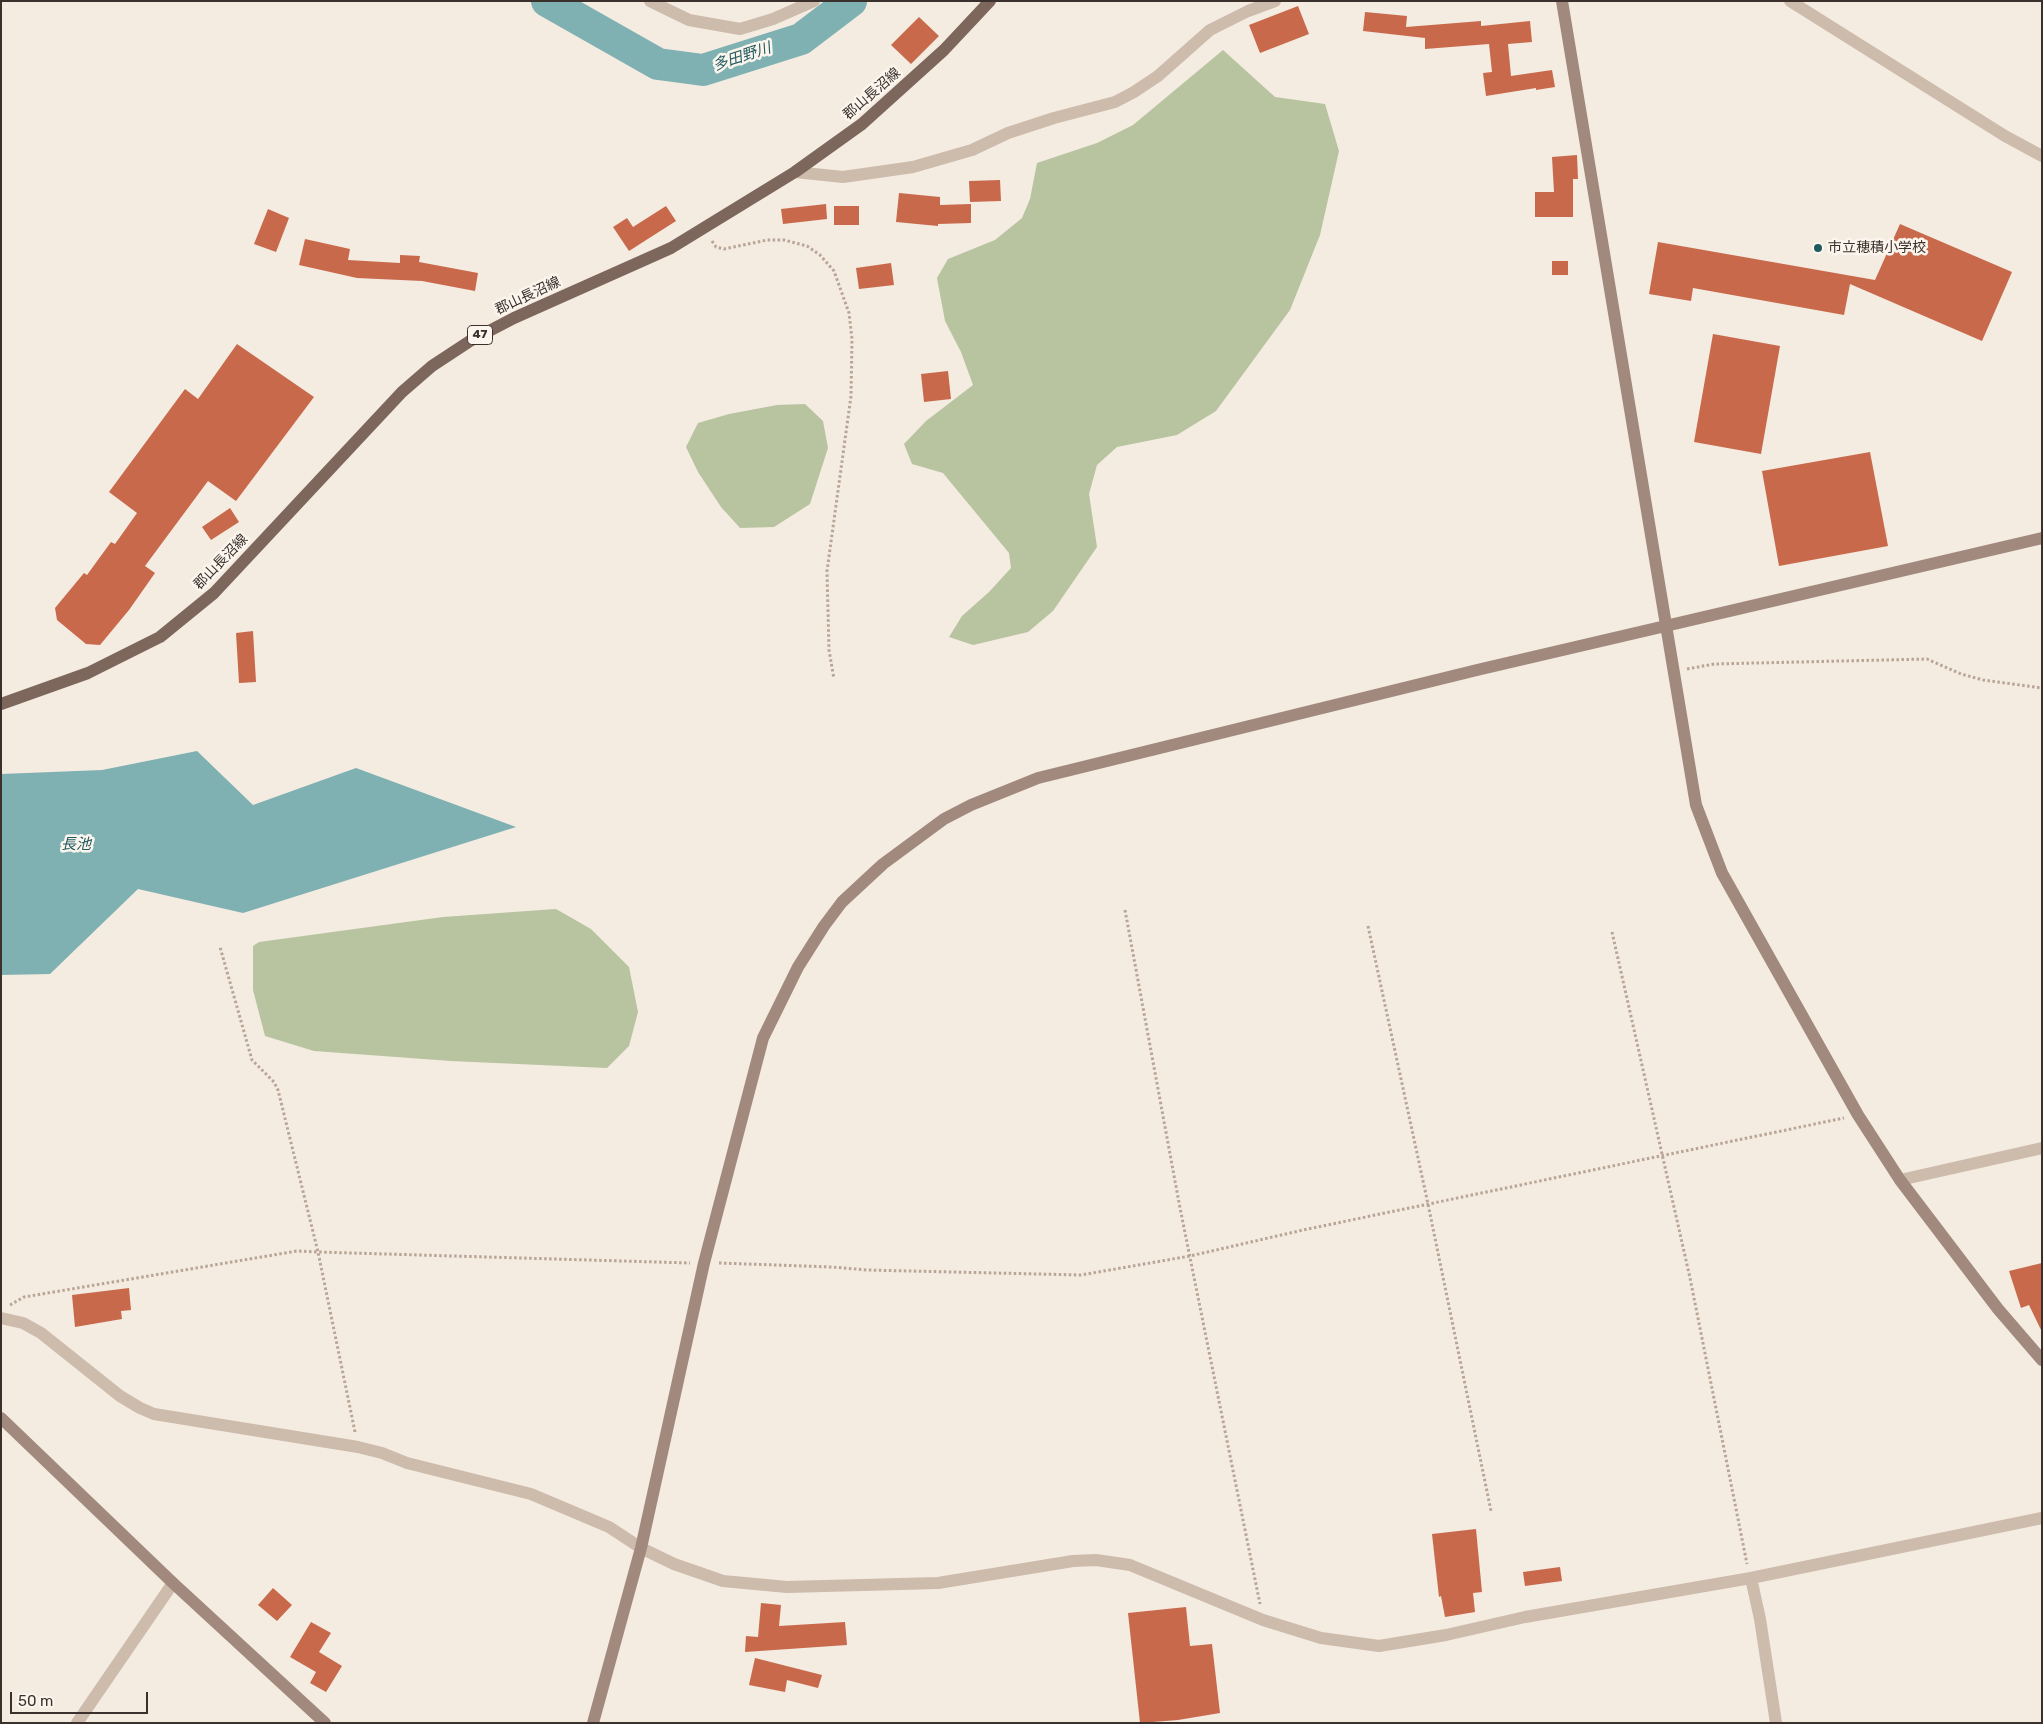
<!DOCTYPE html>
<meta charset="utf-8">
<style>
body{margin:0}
#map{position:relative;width:2043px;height:1724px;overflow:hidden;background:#f4ebe1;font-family:Rubik,sans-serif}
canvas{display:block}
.frame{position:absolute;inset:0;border:2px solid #3b302b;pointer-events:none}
.scale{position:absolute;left:10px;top:1692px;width:138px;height:22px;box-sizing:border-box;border:2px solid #3b302b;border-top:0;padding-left:6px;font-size:15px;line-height:18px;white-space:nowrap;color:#3b302b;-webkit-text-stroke:4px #fbf5ee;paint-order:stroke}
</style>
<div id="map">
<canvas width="2043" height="1724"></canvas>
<div class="frame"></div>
<div class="scale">50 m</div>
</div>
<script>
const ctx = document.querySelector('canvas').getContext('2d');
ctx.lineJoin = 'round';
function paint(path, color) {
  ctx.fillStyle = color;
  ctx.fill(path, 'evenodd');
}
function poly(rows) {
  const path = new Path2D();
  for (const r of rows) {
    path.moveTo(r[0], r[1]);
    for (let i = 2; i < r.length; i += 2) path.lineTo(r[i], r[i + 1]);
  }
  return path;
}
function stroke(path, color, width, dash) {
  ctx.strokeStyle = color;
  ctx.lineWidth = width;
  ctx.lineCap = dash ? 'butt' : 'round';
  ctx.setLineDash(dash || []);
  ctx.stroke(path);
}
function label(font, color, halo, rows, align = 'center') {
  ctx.font = font + ' Rubik,"Noto Sans JP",sans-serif';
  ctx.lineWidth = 5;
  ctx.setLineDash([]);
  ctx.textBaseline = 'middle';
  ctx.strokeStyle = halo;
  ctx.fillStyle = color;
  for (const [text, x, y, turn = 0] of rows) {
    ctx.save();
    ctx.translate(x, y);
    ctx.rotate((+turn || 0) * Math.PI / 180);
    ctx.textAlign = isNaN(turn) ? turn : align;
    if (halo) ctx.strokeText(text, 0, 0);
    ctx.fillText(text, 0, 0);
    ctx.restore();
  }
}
const green = poly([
 [1223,50,1275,97,1325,104,1339,151,1320,235,1290,310,1216,411,1177,435,1117,447,1097,465,1089,494,1097,547,1053,611,1028,632,973,645,949,637,962,616,989,592,1011,568,1009,553,943,473,912,464,904,444,926,421,973,385,961,352,945,321,937,278,948,259,995,240,1022,218,1030,199,1037,163,1097,143,1133,125],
 [805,404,823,421,828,448,810,504,774,527,740,528,721,507,698,472,686,447,698,423,729,414,777,405],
 [556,909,591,929,629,967,638,1012,629,1046,607,1068,451,1061,314,1051,265,1036,253,990,253,946,259,942,443,917]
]);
const water = poly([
 [197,751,253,805,356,768,516,827,243,913,138,889,50,974,1,975,1,774,102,770]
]);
const river = poly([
 [547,1,658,64,703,70,801,39,851,1]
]);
const building = poly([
 [1298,6,1309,34,1260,53,1249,25],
 [1365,12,1407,16,1406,27,1481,21,1481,26,1530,21,1532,42,1508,44,1511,76,1552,70,1555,87,1536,90,1536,88,1486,96,1483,73,1492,72,1489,44,1425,49,1425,38,1363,31],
 [919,17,939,36,911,64,891,45],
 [1577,155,1578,179,1573,179,1573,217,1535,217,1535,192,1554,192,1552,157],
 [1000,180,1001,201,970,202,969,181],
 [899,193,940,197,940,205,971,204,971,223,938,224,938,226,896,222],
 [826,204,827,219,783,224,781,209],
 [666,206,676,221,629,251,613,227,627,218,633,227],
 [834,206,859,206,859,225,834,225],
 [268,209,289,218,276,252,254,244],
 [1900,224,2012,272,1982,341,1850,284,1844,315,1693,288,1691,301,1649,294,1658,242,1875,280],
 [305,239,350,249,348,260,400,263,400,255,420,256,419,262,478,273,475,291,422,281,357,278,299,265],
 [1552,261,1568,261,1568,275,1552,275],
 [891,263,894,285,859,289,856,268],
 [1713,334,1780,346,1761,454,1694,442],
 [237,344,314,397,236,501,208,481,145,566,155,573,129,610,100,645,86,644,57,620,55,608,84,573,87,575,111,542,115,544,137,513,109,492,185,389,198,399],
 [948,371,951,399,924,402,921,374],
 [1870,452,1888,546,1779,566,1762,471],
 [230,508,239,522,211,540,202,527],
 [253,631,256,682,239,683,236,633],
 [2042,1263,2042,1332,2029,1305,2021,1308,2009,1271],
 [129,1288,131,1310,121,1311,122,1319,75,1327,72,1295],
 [1476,1529,1482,1592,1473,1593,1475,1612,1445,1617,1441,1596,1439,1597,1432,1534],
 [1560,1567,1562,1581,1525,1586,1523,1572],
 [273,1588,292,1605,277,1621,258,1605],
 [761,1603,781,1605,779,1626,845,1622,847,1645,745,1652,746,1636,758,1637],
 [1186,1607,1190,1646,1212,1644,1220,1713,1178,1720,1140,1723,1128,1613],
 [311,1622,331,1633,319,1652,342,1666,326,1692,310,1683,316,1672,290,1657],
 [755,1658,822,1675,818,1688,787,1680,785,1692,749,1685]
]);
const path = poly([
 [712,241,716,247,724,249,767,240,784,240,807,246,820,255,834,271,849,313,852,339,851,396,827,571,829,650,834,679],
 [1687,669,1714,664,1927,659,1961,674,1983,680,2042,688],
 [1125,910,1180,1208,1260,1604],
 [1368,926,1428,1204,1491,1511],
 [1612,932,1690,1278,1747,1564],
 [719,1263,832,1267,867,1270,1081,1275,1190,1256,1303,1230,1844,1118],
 [10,1305,24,1297,297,1251,318,1252,278,1090,274,1082,252,1060,220,947],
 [355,1432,318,1252,690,1263]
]);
const street = poly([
 [650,1,689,20,740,29,773,19,814,1],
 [1790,1,2005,136,2042,156],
 [795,172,843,177,913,167,972,150,1008,133,1054,118,1115,102,1134,92,1158,76,1210,30,1248,11,1275,1],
 [1900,1180,2042,1148],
 [1,1318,23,1323,41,1333,120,1396,140,1408,154,1414,358,1447,382,1453,407,1463,531,1494,609,1527,641,1548,674,1564,723,1581,787,1587,938,1583,1073,1561,1096,1560,1130,1565,1263,1620,1321,1638,1379,1646,1446,1635,1525,1617,1751,1578,2042,1518],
 [1751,1578,1760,1619,1776,1723],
 [77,1723,173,1583]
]);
const secondary = poly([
 [1562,1,1696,805,1722,873,1858,1115,1900,1180,1998,1309,2042,1360],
 [1,1418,173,1583,325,1723],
 [593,1723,641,1548,704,1263,763,1038,798,967,824,926,842,902,883,864,944,819,971,805,1038,778,1477,670,2042,538]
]);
const primary = poly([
 [1,704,88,673,160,637,214,593,402,392,432,366,470,341,514,318,671,248,795,172,862,124,944,50,990,1]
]);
const markers = [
 [1818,248,5,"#1f5a5e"]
];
const shields = [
 [480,335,25]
];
const shieldNames = [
 ["47",480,335]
];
const streetNames = [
 ["郡山長沼線",872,94,-41],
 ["郡山長沼線",528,296,-25],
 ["郡山長沼線",221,562,-46]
];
const poiNames = [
 ["市立穂積小学校",1828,248]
];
const waterNames = [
 ["多田野川",742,57,-18],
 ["長池",76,845]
];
paint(green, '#b8c4a0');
paint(water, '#7fb0b2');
stroke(river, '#7fb0b2', 32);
paint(building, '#c8694b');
stroke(path, '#b9a596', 3, [2.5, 2.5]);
stroke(street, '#cdbbac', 12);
stroke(secondary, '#a18a7d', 12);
stroke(primary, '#7d675c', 12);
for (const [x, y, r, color] of markers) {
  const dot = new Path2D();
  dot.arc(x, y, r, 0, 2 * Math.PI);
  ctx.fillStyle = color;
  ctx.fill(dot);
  stroke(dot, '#fbf5ee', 2);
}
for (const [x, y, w] of shields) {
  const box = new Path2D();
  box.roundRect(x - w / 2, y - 9.5, w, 19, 4);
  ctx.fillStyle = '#fbf5ee';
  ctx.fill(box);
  stroke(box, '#3b302b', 1);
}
label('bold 12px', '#3b302b', null, shieldNames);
label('14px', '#3b302b', '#fbf5ee', streetNames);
label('14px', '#3b302b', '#fbf5ee', poiNames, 'left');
label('italic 15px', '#1f5a5e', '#fbf5ee', waterNames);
</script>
